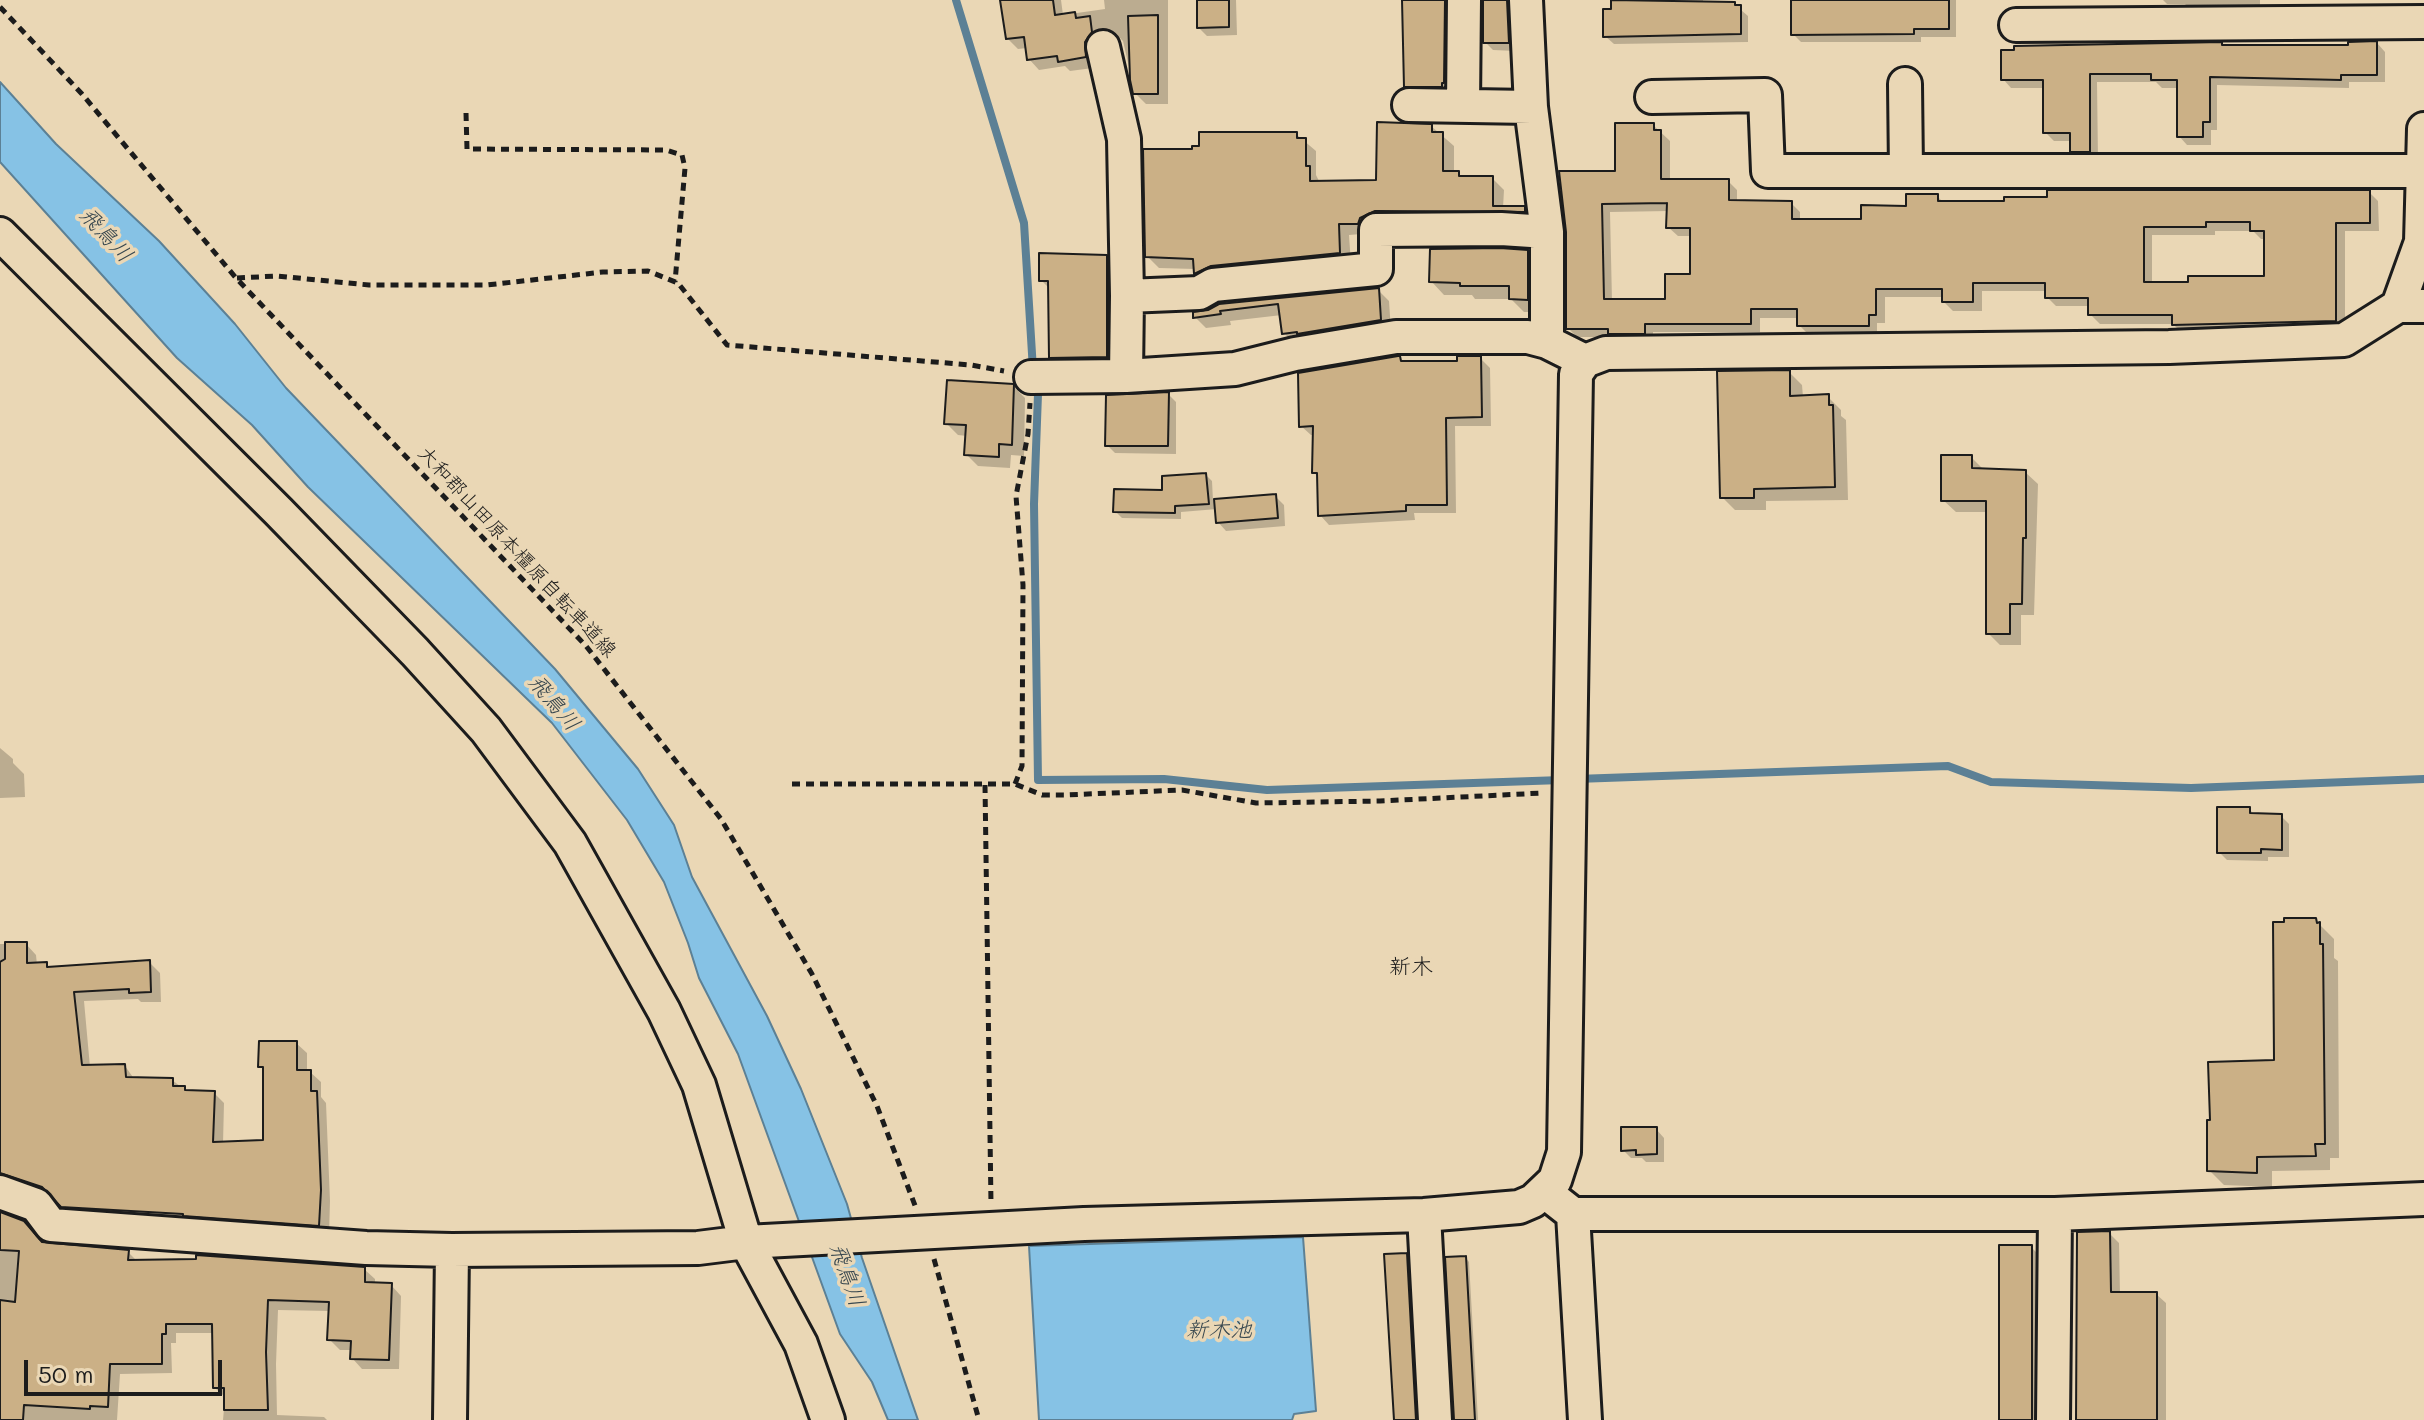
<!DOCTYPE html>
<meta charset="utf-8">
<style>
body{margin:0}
#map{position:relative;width:2424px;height:1420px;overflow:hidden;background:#ead7b5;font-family:Mali,sans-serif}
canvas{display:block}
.scale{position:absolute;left:24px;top:1360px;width:198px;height:36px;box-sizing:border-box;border:4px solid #1c1c1c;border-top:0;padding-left:10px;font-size:24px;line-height:28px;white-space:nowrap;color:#1c1c1c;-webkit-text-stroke:6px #ead7b5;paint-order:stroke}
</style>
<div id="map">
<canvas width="2424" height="1420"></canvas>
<div class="scale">50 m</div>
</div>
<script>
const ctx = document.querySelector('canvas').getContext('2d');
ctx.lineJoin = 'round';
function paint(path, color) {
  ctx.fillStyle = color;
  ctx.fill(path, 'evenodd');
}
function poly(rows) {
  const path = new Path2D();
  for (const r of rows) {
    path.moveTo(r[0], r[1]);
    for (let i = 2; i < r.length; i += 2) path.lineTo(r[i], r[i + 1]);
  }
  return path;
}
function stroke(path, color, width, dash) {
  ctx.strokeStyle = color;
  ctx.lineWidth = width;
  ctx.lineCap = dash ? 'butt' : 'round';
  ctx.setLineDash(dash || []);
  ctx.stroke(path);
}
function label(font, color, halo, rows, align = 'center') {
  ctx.font = font + ' Mali,"Klee One",sans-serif';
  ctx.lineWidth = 7;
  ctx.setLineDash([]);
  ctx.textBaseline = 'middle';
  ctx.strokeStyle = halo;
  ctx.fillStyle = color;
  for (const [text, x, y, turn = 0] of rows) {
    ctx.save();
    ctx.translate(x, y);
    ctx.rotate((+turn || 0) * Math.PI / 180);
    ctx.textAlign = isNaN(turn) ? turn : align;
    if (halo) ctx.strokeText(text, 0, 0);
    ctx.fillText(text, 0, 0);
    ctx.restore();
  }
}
const water = poly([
 [0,82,56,144,159,241,235,324,286,388,555,669,638,769,674,825,692,877,767,1016,801,1089,847,1204,862,1258,918,1420,888,1420,872,1382,840,1334,738,1054,699,978,688,943,664,882,627,820,552,723,308,487,252,425,177,358,0,162,0,82],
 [1303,1237,1316,1411,1294,1414,1292,1420,1039,1420,1029,1246,1303,1237]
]);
const shadow = poly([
 [1002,0,1061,0,1063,15,1105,9,1104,0,1168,0,1168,104,1146,104,1135,93,1123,41,1120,38,1109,38,1093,68,1070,71,1065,66,1039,70,1029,59,1027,48,1018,49,1007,38],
 [1197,0,1236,0,1237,35,1207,36,1198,27],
 [1405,0,1455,0,1452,90,1415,95,1406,86],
 [1483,0,1508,0,1515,10,1516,51,1493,50,1485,42],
 [1613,0,1703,0,1703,4,1734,4,1748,16,1748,42,1614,44,1605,36,1613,11],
 [1793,0,1956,0,1956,37,1921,37,1921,42,1801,42,1793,34],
 [2163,0,2260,0,2260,10,2192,12,2185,4,2167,4],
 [2377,43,2385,52,2385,82,2349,82,2349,88,2217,85,2217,130,2211,130,2211,145,2187,145,2179,136,2179,88,2162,88,2156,82,2097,82,2098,160,2081,160,2072,151,2072,141,2054,141,2045,132,2045,88,2011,88,2003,79],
 [1653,125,1670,141,1670,181,1728,181,1737,190,1737,202,1791,203,1800,212,1800,221,1863,221,1937,196,1944,203,2369,192,2378,201,2379,231,2345,231,2345,330,2183,334,2173,324,2100,324,2090,314,2090,306,2056,306,2047,297,2047,291,1982,291,1982,311,1953,311,1944,302,1944,297,1885,297,1885,323,1877,323,1877,335,1809,335,1799,325,1799,318,1760,318,1760,332,1653,332,1653,342,1614,337,1577,337,1568,328,1568,232],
 [1669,211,1668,227,1678,236,1692,236,1692,276,1667,301,1612,301,1610,212],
 [2215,231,2253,231,2261,239,2266,239,2266,278,2152,284,2152,235,2215,235],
 [1431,126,1454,146,1454,173,1462,178,1492,178,1504,190,1503,208,1524,208,1535,220,1349,235,1351,264,1206,284,1195,273,1195,269,1159,268,1147,256,1194,151,1296,134,1316,151,1316,175,1320,183,1378,182],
 [1527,252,1540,265,1540,312,1524,312,1511,299,1475,299,1472,295,1444,295,1431,281],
 [1106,257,1120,270,1120,370,1064,370,1051,357,1050,289,1041,280],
 [1378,290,1389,301,1391,331,1295,344,1284,333,1282,315,1230,321,1231,325,1206,328,1195,317,1195,314],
 [1399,358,1404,363,1459,363,1480,358,1490,368,1491,426,1455,426,1456,513,1414,513,1415,520,1329,525,1320,515,1319,477,1314,473,1315,435,1311,435,1301,426],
 [1789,372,1802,385,1803,397,1828,397,1841,410,1841,416,1846,420,1848,500,1766,501,1766,510,1735,510,1722,497],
 [1013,386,1025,398,1024,456,1011,455,1010,468,978,466,966,454,967,436,958,435,946,423],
 [1168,394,1176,402,1176,454,1115,453,1107,445],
 [1971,457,1983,469,2025,472,2038,484,2034,615,2021,615,2021,645,2000,645,1988,633,1988,512,1956,512,1943,500],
 [1206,475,1212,481,1213,501,1275,496,1284,505,1285,526,1226,531,1218,522,1217,509,1181,512,1181,519,1122,518,1115,511],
 [0,748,13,759,13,763,24,774,25,797,0,798],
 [2249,809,2255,815,2281,816,2289,824,2289,857,2268,857,2268,861,2227,860,2219,852],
 [2315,920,2334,939,2334,958,2338,961,2339,1158,2330,1158,2330,1170,2272,1171,2272,1187,2224,1185,2209,1170,2276,1062],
 [0,944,26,944,36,955,37,965,46,964,51,969,149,962,160,973,161,1002,141,1002,138,999,84,1001,90,1067,125,1066,135,1080,172,1080,188,1092,214,1093,224,1103,223,1144,265,1142,265,1071,261,1066,296,1043,307,1053,307,1072,310,1072,321,1082,321,1097,326,1103,330,1201,329,1235,73,1216,55,1197,18,1184,0,1186],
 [1656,1129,1664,1138,1664,1162,1646,1162,1642,1158,1631,1158,1623,1150],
 [0,1213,48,1246,128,1252,138,1262,364,1269,375,1279,375,1285,391,1285,401,1296,399,1369,362,1369,352,1358,352,1350,340,1350,329,1339,330,1311,278,1310,276,1364,277,1415,324,1417,327,1420,223,1420,225,1397,215,1388,214,1333,176,1333,176,1343,171,1343,172,1373,120,1374,117,1420,0,1420],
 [2109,1233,2119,1243,2120,1294,2156,1294,2166,1303,2166,1420,2078,1420],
 [2031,1247,2040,1256,2040,1420,2001,1420],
 [1406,1255,1410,1258,1419,1420,1396,1420],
 [1466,1258,1469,1262,1478,1420,1456,1420]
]);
const stream = poly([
 [956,0,1024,223,1033,370],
 [1036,383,1038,394,1034,504,1038,780,1164,779,1267,790,1562,780],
 [1576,779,1948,766,1991,782,2191,788,2424,779]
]);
const building = poly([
 [1000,0,1053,0,1055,15,1075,12,1076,18,1090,16,1092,32,1085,42,1086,57,1058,62,1057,56,1027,60,1024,37,1006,39,1000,0],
 [1197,0,1229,0,1229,27,1197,28,1197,0],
 [1402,0,1445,0,1444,83,1442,83,1442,87,1404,87,1402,0],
 [1483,0,1507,0,1509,43,1483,43,1483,0],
 [1611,0,1735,2,1735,5,1741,5,1741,34,1603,37,1603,9,1611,9,1611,0],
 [1791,0,1949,0,1949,29,1914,29,1914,34,1791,35,1791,0],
 [1158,15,1158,94,1133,94,1130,80,1128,16,1158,15],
 [2377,41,2377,75,2341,75,2341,80,2210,77,2210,122,2203,122,2203,137,2177,137,2177,80,2151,80,2151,74,2090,74,2090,152,2070,152,2070,133,2043,133,2043,80,2001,80,2001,50,2014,50,2014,46,2222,42,2222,45,2348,45,2348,42,2377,41],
 [1377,122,1432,124,1432,132,1443,132,1443,171,1459,171,1459,176,1493,176,1493,206,1525,206,1525,212,1375,211,1360,218,1358,224,1339,224,1340,253,1211,266,1194,274,1193,259,1145,257,1143,149,1192,149,1192,146,1199,146,1199,132,1297,132,1297,138,1306,138,1306,166,1310,166,1310,181,1376,180,1377,122],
 [1615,123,1654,123,1654,130,1661,130,1661,179,1729,179,1729,200,1792,201,1792,219,1861,219,1861,205,1906,206,1906,194,1938,194,1938,201,2004,201,2004,197,2047,197,2047,190,2370,190,2370,223,2336,223,2336,321,2172,325,2172,315,2088,315,2088,298,2045,298,2045,283,1973,283,1973,302,1942,302,1942,289,1876,289,1876,315,1869,315,1869,326,1797,326,1797,309,1751,309,1751,324,1645,324,1645,334,1608,334,1608,329,1566,329,1566,232,1559,171,1615,171,1615,123],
 [1667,203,1666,228,1690,228,1690,274,1665,274,1665,299,1604,299,1602,204,1667,203],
 [2206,222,2250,222,2250,231,2264,231,2264,276,2188,276,2188,282,2144,282,2144,227,2206,227,2206,222],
 [1500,248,1528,250,1528,300,1509,299,1509,286,1460,286,1460,283,1429,282,1430,249,1500,248],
 [1039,253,1107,255,1107,357,1049,358,1048,281,1039,281,1039,253],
 [1379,288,1381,320,1297,334,1297,332,1282,334,1278,304,1220,311,1221,314,1193,318,1193,312,1208,310,1219,304,1379,288],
 [1398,356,1400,356,1401,361,1457,361,1457,356,1481,356,1482,417,1446,418,1447,505,1406,505,1406,511,1318,516,1317,473,1312,473,1313,426,1299,427,1298,373,1398,356],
 [1790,370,1790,396,1829,394,1829,405,1833,405,1835,487,1754,489,1754,498,1720,498,1717,371,1790,370],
 [947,380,1014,384,1012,445,999,444,999,457,964,455,966,425,944,424,947,380],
 [1169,392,1168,446,1105,446,1106,395,1169,392],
 [1941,455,1972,455,1972,468,2026,470,2026,538,2023,538,2022,604,2010,604,2010,634,1986,634,1986,501,1941,501,1941,455],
 [1206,473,1209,504,1175,506,1175,513,1113,512,1114,489,1162,490,1162,476,1206,473],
 [1276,494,1278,518,1216,523,1214,499,1276,494],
 [2217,807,2250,807,2250,813,2282,814,2282,850,2261,849,2261,853,2217,853,2217,807],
 [2284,918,2316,918,2317,923,2320,922,2320,944,2323,944,2325,1144,2315,1144,2316,1156,2257,1157,2257,1173,2207,1171,2207,1120,2210,1120,2208,1062,2274,1060,2273,922,2284,922,2284,918],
 [5,942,27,942,27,963,47,962,47,967,150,960,151,992,129,993,129,989,74,992,82,1065,125,1064,126,1077,173,1078,173,1086,185,1086,185,1090,215,1091,213,1142,263,1140,263,1067,258,1067,259,1041,297,1041,297,1070,311,1070,311,1091,317,1091,321,1190,319,1226,183,1216,183,1214,61,1207,42,1187,0,1173,0,962,5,959,5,942],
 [1621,1127,1657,1127,1657,1154,1636,1155,1636,1150,1621,1151,1621,1127],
 [0,1212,24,1221,42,1242,129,1250,128,1260,196,1259,196,1255,365,1267,365,1282,392,1283,389,1360,350,1359,351,1341,327,1340,329,1302,268,1300,266,1352,268,1410,224,1410,224,1388,213,1388,212,1324,166,1324,166,1334,162,1334,162,1364,110,1364,108,1407,90,1406,90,1409,24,1405,23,1420,0,1420,0,1300,15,1302,19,1251,0,1250,0,1212],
 [2110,1231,2111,1292,2157,1292,2157,1420,2076,1420,2077,1232,2110,1231],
 [1999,1245,2032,1245,2032,1420,1999,1420,1999,1245],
 [1407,1253,1416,1420,1394,1420,1384,1254,1407,1253],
 [1466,1256,1475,1420,1454,1420,1445,1257,1466,1256]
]);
const path = poly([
 [0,7,82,94,236,278,586,646,721,819,812,974,877,1106,916,1208],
 [466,113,467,149,666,150,682,155,685,168,675,282],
 [237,278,277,276,369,285,487,285,603,272,648,271,678,283,727,345,971,365,1004,371],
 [792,784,1015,784,1042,795,1065,795,1182,790,1256,803,1380,801,1543,793],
 [1015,784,1022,766,1023,585,1016,496,1028,434,1030,403],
 [985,785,991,1204],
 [934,1259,979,1420]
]);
const minor = poly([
 [1526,0,1531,107,1547,232,1547,342],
 [2016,25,2424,22],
 [1103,47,1124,139,1127,296],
 [1905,84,1906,171],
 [1652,97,1765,95,1768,171,2423,171],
 [1409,105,1531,107],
 [1463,106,1464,0],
 [0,234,279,512,415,652,486,730,570,843,664,1011,699,1085,746,1242,801,1344,828,1420],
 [2398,306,2421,242,2424,129],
 [1126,376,1127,296,1199,293,1213,285,1376,269,1376,230,1501,229,1547,232],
 [1031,377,1126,376,1235,369,1295,354,1396,337,1528,337,1547,342,1585,361],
 [0,1192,36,1205,51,1225,366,1248,452,1250,698,1248,746,1242,1084,1224,1424,1215,1519,1207,1533,1201,1555,1180,1564,1152,1576,374,1585,361,1606,353,2169,347,2344,340,2398,306,2424,306],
 [1545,1192,1573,1214,2055,1214,2424,1199],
 [1573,1214,1585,1420],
 [1424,1215,1435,1420],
 [450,1420,452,1250],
 [2053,1420,2055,1214]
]);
const streetNames = [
 ["大和郡山田原本橿原自転車道線",517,552,47]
];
const waterNames = [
 ["飛鳥川",106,235,47],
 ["飛鳥川",554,703,50],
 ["飛鳥川",847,1275,71],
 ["新木池",1219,1330]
];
const neighbourhoodNames = [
 ["新木",1411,967]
];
paint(water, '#86c2e5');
stroke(water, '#5c8095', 2);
paint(shadow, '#0003');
stroke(stream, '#5c8095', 8);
paint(building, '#cbb086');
stroke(building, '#1c1c1c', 2);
stroke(minor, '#1c1c1c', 38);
stroke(path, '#1c1c1c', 5, [8, 6]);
stroke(minor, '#ead7b5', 32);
label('20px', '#1c1c1c', '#ead7b5', streetNames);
label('italic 22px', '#36464e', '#ead7b5', waterNames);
label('22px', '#1c1c1c', '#ead7b5', neighbourhoodNames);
</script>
